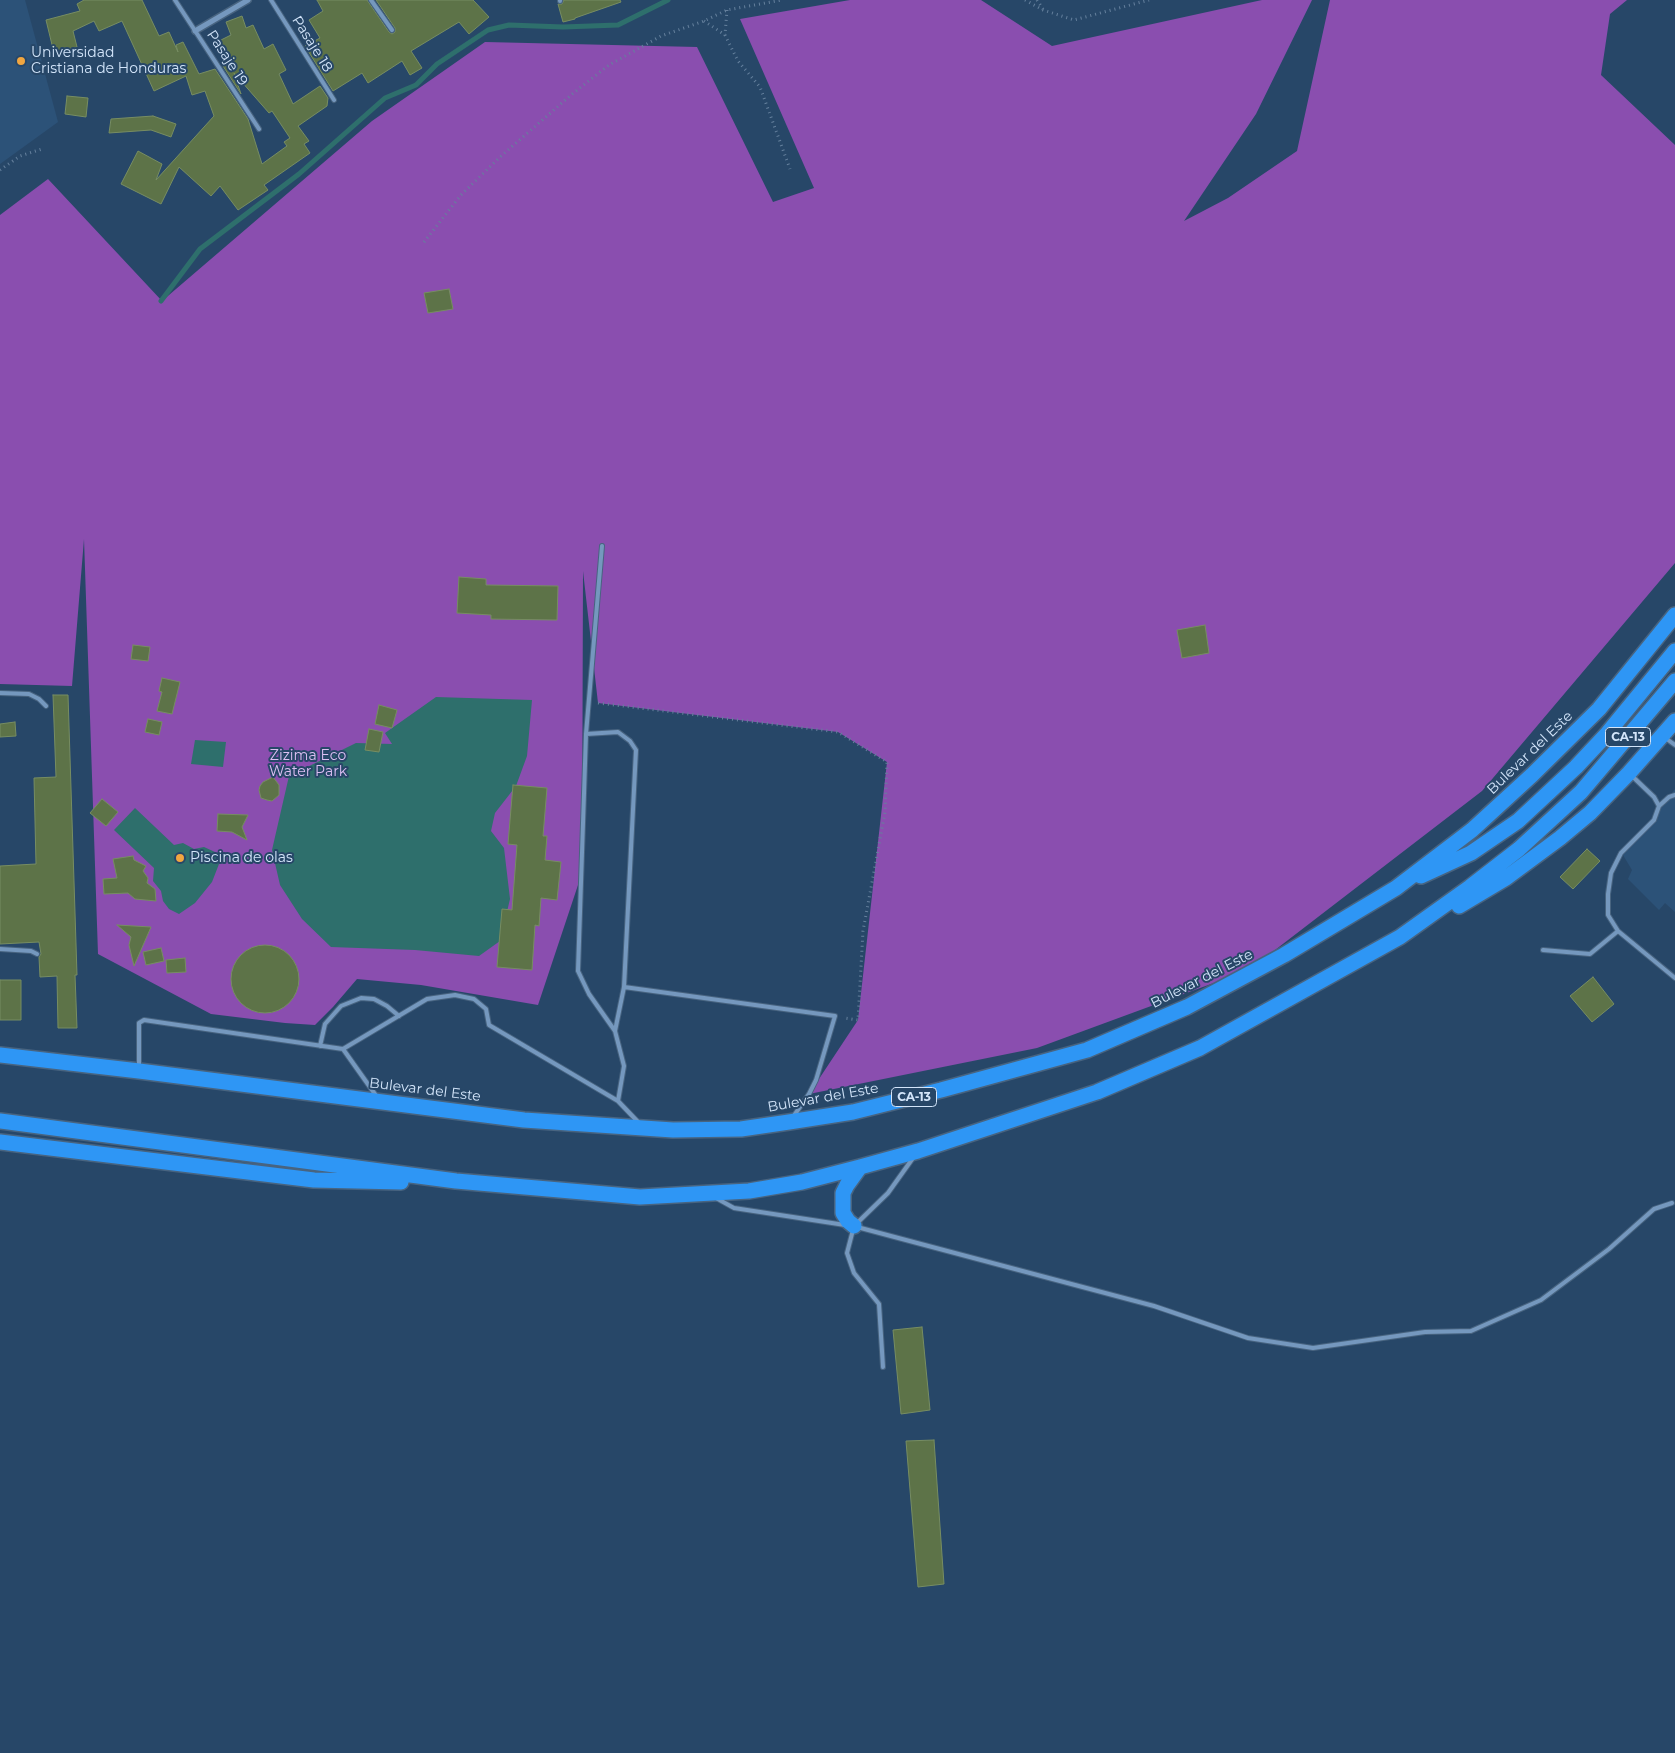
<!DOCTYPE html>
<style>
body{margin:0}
canvas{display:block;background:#274768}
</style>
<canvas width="1675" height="1753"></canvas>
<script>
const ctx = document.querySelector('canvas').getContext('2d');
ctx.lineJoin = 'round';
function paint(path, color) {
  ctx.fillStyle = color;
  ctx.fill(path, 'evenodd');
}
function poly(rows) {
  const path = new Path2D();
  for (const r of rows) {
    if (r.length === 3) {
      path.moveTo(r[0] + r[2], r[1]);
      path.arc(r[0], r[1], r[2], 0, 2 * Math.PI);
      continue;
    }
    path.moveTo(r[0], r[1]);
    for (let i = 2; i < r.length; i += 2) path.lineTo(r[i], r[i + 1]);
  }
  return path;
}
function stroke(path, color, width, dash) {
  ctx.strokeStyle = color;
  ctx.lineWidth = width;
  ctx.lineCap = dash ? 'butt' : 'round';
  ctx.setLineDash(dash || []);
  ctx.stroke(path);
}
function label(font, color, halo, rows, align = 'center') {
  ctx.font = font + ' Montserrat,sans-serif';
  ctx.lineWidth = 4;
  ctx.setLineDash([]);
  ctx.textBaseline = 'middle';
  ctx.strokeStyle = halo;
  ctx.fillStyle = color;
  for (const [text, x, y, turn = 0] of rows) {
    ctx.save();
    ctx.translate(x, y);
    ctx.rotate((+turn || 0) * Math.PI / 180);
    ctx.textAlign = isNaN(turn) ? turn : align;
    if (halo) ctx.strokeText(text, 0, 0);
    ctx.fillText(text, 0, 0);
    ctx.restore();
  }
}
const built = poly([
 [0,0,25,0,58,122,0,164],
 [1675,789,1675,912,1665,903,1659,910,1628,879,1632,870,1623,855]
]);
const green = poly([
 [850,0,981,0,1052,46,1262,0,1312,0,1256,114,1184,221,1228,198,1297,151,1330,0,1627,0,1610,14,1601,75,1675,145,1675,563,1482,791,1249,970,1037,1048,809,1094,858,1020,887,762,838,732,598,703,583,571,582,873,538,1005,421,985,357,979,333,1007,315,1025,285,1023,211,1014,98,954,84,539,72,686,0,684,0,215,48,179,162,301,372,121,485,42,697,47,773,202,814,188,740,19]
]);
const water = poly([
 [436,697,532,700,527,756,516,786,495,813,491,831,504,848,510,899,500,941,479,956,415,950,331,947,302,919,280,885,272,850,289,776,356,743,392,744,385,733],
 [195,740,226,742,223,767,191,764],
 [135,808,174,845,183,843,194,849,204,847,215,852,219,864,212,882,195,903,179,914,169,909,163,901,161,891,153,881,154,868,114,830]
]);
const stream = poly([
 [161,301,200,249,299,174,385,98,416,85,437,64,488,30,509,25,563,27,618,25,668,0]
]);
const building = poly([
 [84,0,142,0,159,36,169,32,178,52,176,45,183,42,199,74,215,69,248,119,262,164,287,146,284,142,290,138,272,111,269,113,234,73,241,94,223,66,230,64,219,41,231,35,226,22,242,16,246,28,253,25,264,49,273,44,286,70,279,74,293,104,320,86,328,98,327,106,298,126,309,141,304,144,310,153,264,185,268,190,238,210,220,186,211,196,179,167,161,204,121,184,138,151,162,164,156,180,214,116,205,91,192,95,186,76,154,91,122,21,99,31,94,21,73,31,77,47,54,53,46,20,80,11,77,4,84,0],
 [317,0,367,0,389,32,392,34,395,32,395,28,376,0,473,0,489,17,469,34,459,22,411,51,422,68,410,75,402,61,368,83,362,73,333,91,305,46,320,38,309,20,323,11,317,0],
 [564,0,620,0,621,2,575,18,575,19,563,22,558,4,562,4,564,0],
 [67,96,88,98,86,117,65,114,67,96],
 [153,116,176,124,171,137,151,130,109,133,111,119,153,116],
 [449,289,453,309,428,313,424,293,449,289],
 [459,577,486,579,486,585,558,586,557,620,491,619,491,615,457,613,459,577],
 [1205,625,1209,653,1182,658,1177,630,1205,625],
 [133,645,150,647,148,661,131,659,133,645],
 [162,678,180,682,172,714,157,711,162,692,159,691,162,678],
 [53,695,68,695,77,975,75,975,77,1028,58,1028,57,976,40,977,39,957,41,954,39,942,0,944,0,866,36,864,34,778,56,777,53,695],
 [379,705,397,710,392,728,375,724,379,705],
 [148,719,162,722,159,735,145,732,148,719],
 [15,722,16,736,0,737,0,724,15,722],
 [369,729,383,732,379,752,365,750,369,729],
 [273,777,279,785,279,795,272,801,267,800,261,798,259,790,260,786,263,782,273,777],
 [513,785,547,788,543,836,547,836,545,860,561,862,557,900,541,898,539,926,535,925,532,970,497,967,502,909,512,910,517,845,508,844,513,785],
 [102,799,118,812,106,826,90,813,102,799],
 [218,814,248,815,242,827,247,840,232,832,217,831,218,814],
 [1587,849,1600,861,1573,889,1560,877,1587,849],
 [133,856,134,860,146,866,143,871,148,878,147,883,155,889,156,901,135,899,128,893,104,894,103,879,117,878,113,859,133,856],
 [117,925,151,927,134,966,129,945,131,937,117,925],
 [265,979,34],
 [161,948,164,961,146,965,143,952,161,948],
 [185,958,186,972,167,973,166,960,185,958],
 [1593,977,1614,1004,1592,1022,1570,996,1593,977],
 [0,980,21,980,21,1020,0,1020,0,980],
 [922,1327,930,1410,901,1414,893,1330,922,1327],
 [934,1440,944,1584,918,1587,906,1441,934,1440]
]);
const path = poly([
 [1025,0,1043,10,1074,20,1149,0],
 [1037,0,1043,9],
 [727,10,725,35,738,61,760,87,790,169],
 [704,21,725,35],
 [0,170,20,156,42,149],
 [424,242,461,195,500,157,571,95,609,65,661,36,704,21,727,10,782,0],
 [598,703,838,732,887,762,885,812,863,931,858,1020,844,1018]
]);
const lane = poly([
 [175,0,259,129],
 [271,0,334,100],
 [371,0,392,30],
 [560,0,560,1],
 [602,546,586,734,578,971,589,994,615,1031,624,1066,618,1101,640,1124],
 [0,693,29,694,39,699,46,706],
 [586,734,618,732,630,741,636,750,624,987,615,1031],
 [1664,737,1675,745],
 [1632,776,1654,797,1659,806,1654,820,1621,853,1611,873,1608,894,1608,915,1618,931,1675,978],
 [1659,806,1669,797,1675,795],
 [0,949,31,951,37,954],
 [1543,950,1590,954,1618,931],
 [624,987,835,1016,816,1080,809,1094,793,1117],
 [320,1046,325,1024,341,1006,361,998,374,999,387,1006,399,1016],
 [343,1049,377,1097],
 [139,1067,139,1023,144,1020,343,1049,427,999,455,995,474,999,486,1009,489,1025,618,1101],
 [716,1198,734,1208,845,1225],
 [857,1227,1154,1306,1248,1338,1313,1348,1425,1332,1471,1331,1541,1300,1609,1249,1654,1209,1672,1203],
 [883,1367,879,1304,854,1273,847,1253,854,1226,888,1193,913,1158]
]);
const street = poly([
 [195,31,248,0]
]);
const highway = poly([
 [1421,876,1471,853,1518,821,1576,767,1606,735,1675,651],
 [1459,906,1506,878,1560,838,1590,813,1629,773,1675,721],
 [0,1055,139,1071,524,1120,673,1130,741,1129,789,1122,853,1112,941,1090,1087,1050,1187,1007,1284,955,1396,888,1472,830,1532,775,1599,709,1675,615],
 [0,1121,456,1181,640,1197,749,1191,802,1182,860,1167,918,1151,1097,1092,1200,1048,1400,937,1470,887,1519,849,1581,792,1675,681],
 [0,1142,314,1180,401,1182],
 [854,1226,848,1221,843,1213,843,1193,847,1185,860,1167]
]);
const markers = [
 [21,61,5,"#f1a640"],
 [180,858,5,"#f1a640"]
];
const shields = [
 [1628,737,45],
 [914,1097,45]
];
const shieldNames = [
 ["CA-13",1628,737],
 ["CA-13",914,1097]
];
const streetNames = [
 ["Pasaje 18",312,44,58],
 ["Pasaje 19",227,58,57],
 ["Bulevar del Este",1530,753,-44],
 ["Bulevar del Este",1202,979,-27],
 ["Bulevar del Este",425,1090,7],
 ["Bulevar del Este",823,1098,-10]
];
const poiNames = [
 ["Universidad",31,53],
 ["Cristiana de Honduras",31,69],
 ["Piscina de olas",190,858]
];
const parkNames = [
 ["Zizima Eco",308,756],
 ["Water Park",308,772]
];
paint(built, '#2c5278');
paint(green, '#8a4eaf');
paint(water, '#2e6f6c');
stroke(stream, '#2e6f6c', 5);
paint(building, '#5d7348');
stroke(building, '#778d62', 1);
stroke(lane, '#486480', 6);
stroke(street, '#486480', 8);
stroke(highway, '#486480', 18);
stroke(path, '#65809d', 3, [1, 4]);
stroke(lane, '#7598be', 4);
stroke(street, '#7598be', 5);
stroke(highway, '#2e96f5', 15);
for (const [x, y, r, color] of markers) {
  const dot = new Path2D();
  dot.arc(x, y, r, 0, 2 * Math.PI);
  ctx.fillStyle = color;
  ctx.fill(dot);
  stroke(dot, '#274768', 2);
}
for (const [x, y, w] of shields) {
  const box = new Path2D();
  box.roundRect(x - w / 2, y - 9.5, w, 19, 4);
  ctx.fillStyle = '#274768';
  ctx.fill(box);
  stroke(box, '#d3e5fa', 1);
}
label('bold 12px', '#d3e5fa', null, shieldNames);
label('14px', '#d3e5fa', '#274768', streetNames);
label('14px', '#d3e5fa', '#274768', poiNames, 'left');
label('14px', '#ddbff3', '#274768', parkNames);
</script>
